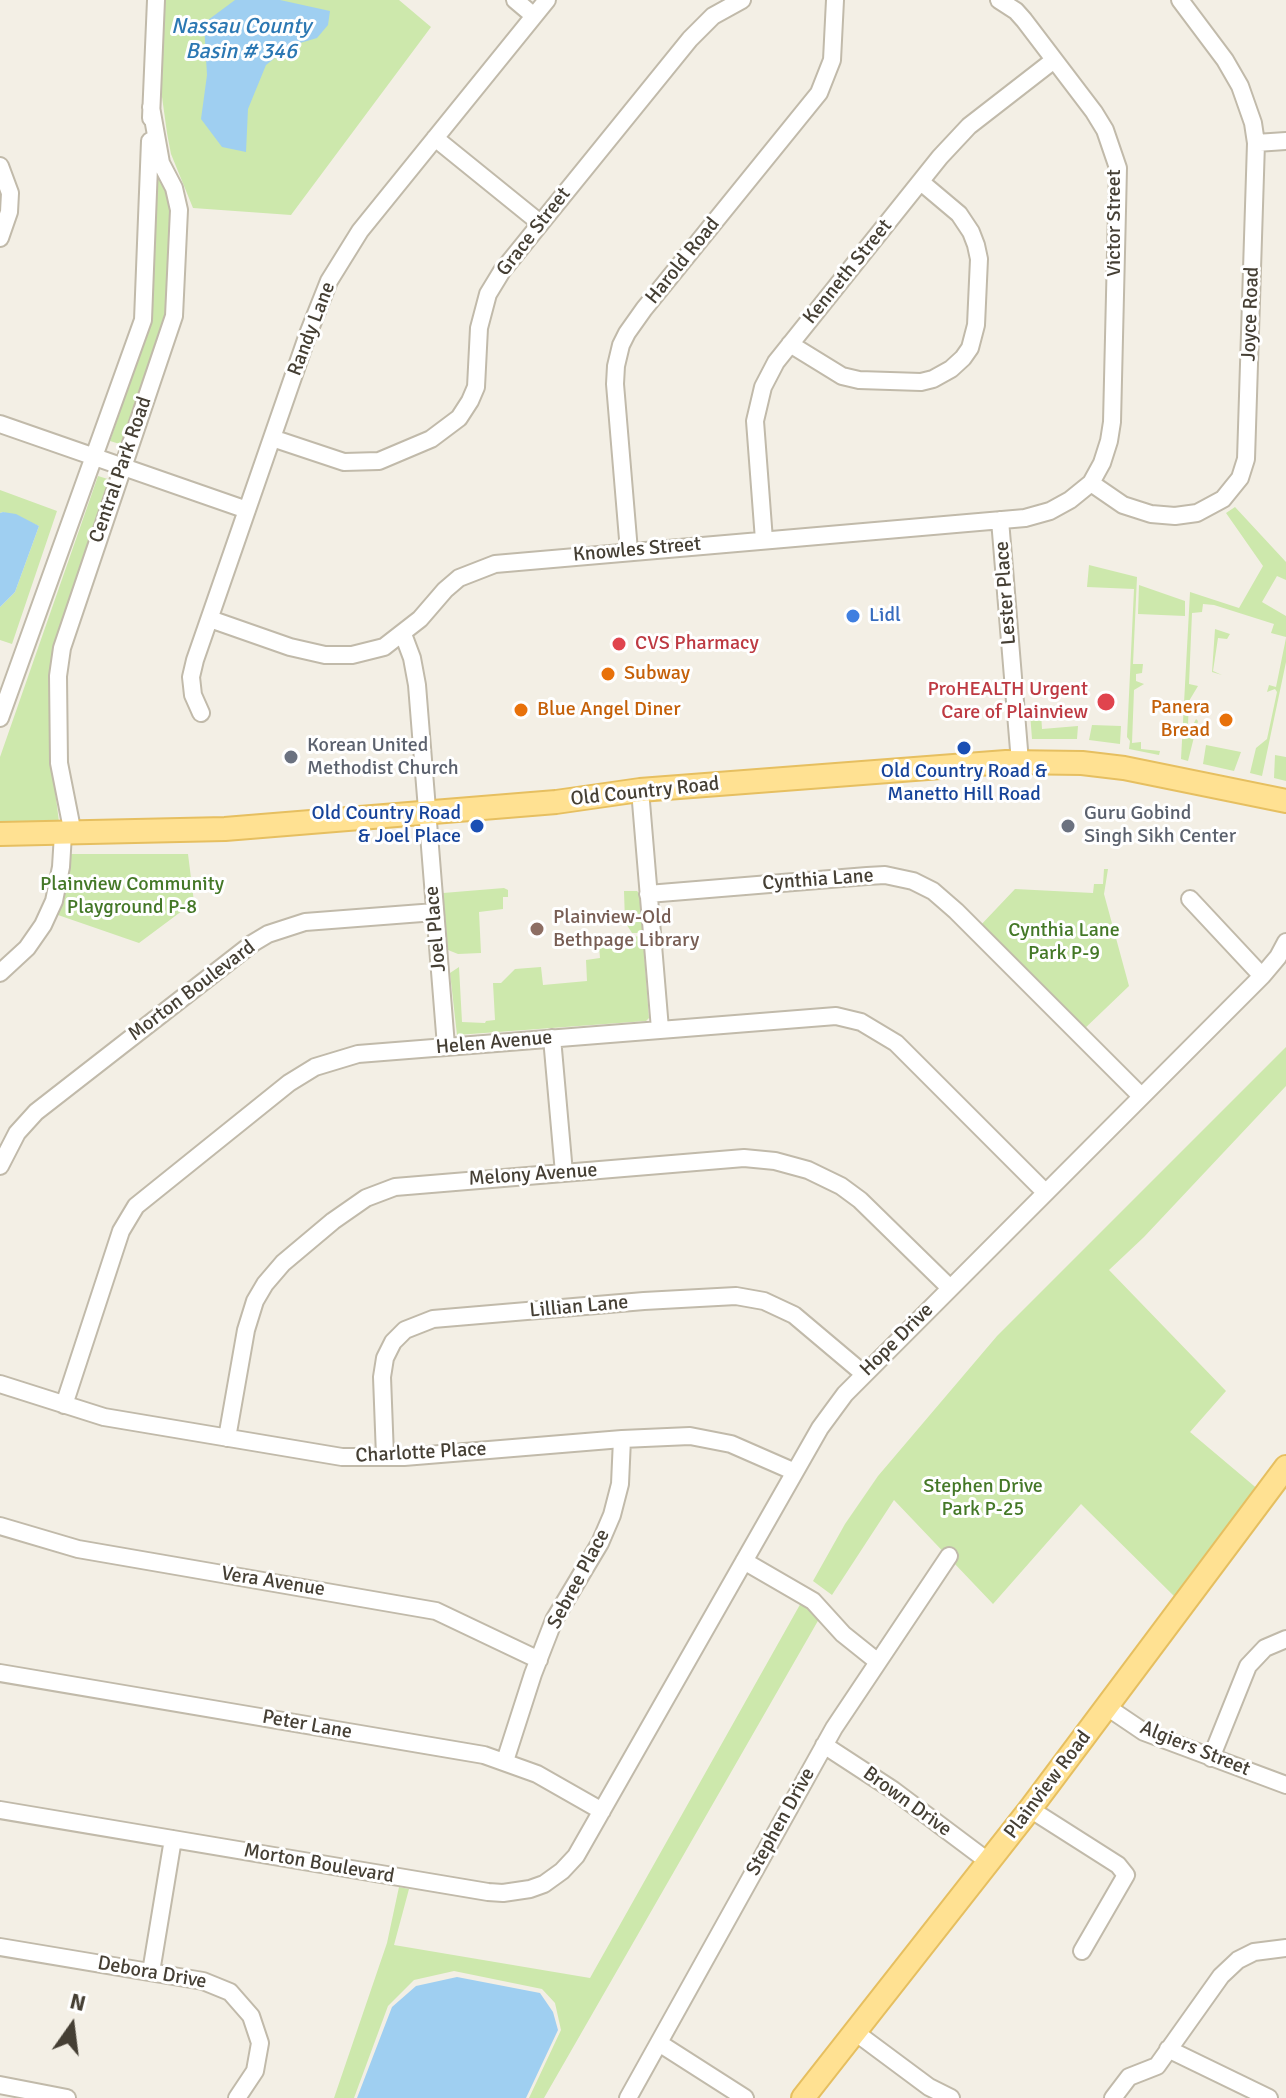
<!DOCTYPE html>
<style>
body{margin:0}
#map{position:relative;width:1286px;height:2098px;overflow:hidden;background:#f3efe5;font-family:Signika,sans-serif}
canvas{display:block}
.north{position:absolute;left:32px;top:1986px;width:80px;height:80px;-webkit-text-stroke:6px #fff;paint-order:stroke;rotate:14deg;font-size:22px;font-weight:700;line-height:32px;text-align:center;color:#453f34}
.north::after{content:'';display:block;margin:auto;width:28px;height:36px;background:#453f34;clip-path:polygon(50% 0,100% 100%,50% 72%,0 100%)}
</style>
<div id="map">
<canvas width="1286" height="2098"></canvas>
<div class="north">N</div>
</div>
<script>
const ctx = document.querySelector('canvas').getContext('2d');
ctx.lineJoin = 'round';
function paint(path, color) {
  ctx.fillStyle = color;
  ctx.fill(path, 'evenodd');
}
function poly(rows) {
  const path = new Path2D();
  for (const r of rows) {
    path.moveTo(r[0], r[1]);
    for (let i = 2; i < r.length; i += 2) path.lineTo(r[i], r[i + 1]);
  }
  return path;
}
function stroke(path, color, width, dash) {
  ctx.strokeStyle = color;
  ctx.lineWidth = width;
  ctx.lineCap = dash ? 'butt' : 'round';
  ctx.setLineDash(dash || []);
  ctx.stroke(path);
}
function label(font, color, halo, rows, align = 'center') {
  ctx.font = font + ' Signika,sans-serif';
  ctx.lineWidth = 6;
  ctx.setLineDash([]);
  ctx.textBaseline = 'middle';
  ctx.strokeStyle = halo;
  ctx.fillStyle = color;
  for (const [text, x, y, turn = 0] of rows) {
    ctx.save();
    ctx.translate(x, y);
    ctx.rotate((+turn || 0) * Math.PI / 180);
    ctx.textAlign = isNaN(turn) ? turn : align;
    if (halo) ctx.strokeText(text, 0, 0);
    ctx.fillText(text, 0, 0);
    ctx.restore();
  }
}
const green = poly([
 [159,0,399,0,431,27,291,215,193,208,171,154,167,133,158,68],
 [157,177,160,177,166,184,173,218,167,318,123,445,110,441,152,319],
 [98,476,111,480,56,645,52,766,60,830,0,829,0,757],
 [0,490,57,511,12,644,0,640,0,607,15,592,39,526,3,512,0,513],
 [1235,507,1286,562,1286,580,1277,576,1262,602,1286,616,1286,637,1271,633,1274,624,1214,605,1203,604,1202,612,1192,613,1189,684,1198,686,1189,701,1188,724,1193,725,1196,719,1198,721,1188,761,1181,759,1190,592,1239,608,1263,566,1226,513],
 [1089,565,1137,577,1133,664,1143,664,1142,673,1136,674,1136,681,1144,684,1134,690,1132,743,1141,742,1141,749,1160,751,1159,755,1129,749,1130,741,1127,737,1134,589,1087,587],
 [1139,585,1185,601,1185,616,1138,614],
 [1215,629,1230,634,1227,639,1218,638,1213,671,1222,675,1212,672],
 [1286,638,1286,662,1262,776,1250,773,1256,748,1267,739,1277,692,1275,689,1267,692,1269,685,1276,687],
 [1030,713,1041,713,1042,729,1078,726,1077,739,1032,739],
 [1092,725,1121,726,1120,744,1089,740],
 [1206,745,1241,752,1234,771,1203,764],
 [1275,755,1286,757,1286,781,1274,778],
 [67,854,188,854,194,902,139,943,58,915],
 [1104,869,1108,869,1104,894,1129,986,1081,1032,978,928,1015,889,1093,893,1094,884,1103,884],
 [504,888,508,890,508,897,503,897,503,909,479,912,481,953,458,954,448,950,443,893],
 [624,891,637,891,639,893,643,931,640,933,632,933,625,922],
 [598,933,606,940,640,936,643,938,649,1018,646,1021,457,1035,450,973,459,967,462,1022,485,1023,486,1021,495,1020,493,983,501,983,515,969,541,967,543,985,587,981,586,960,600,958],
 [1286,1047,1286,1086,1144,1237,1109,1270,1226,1391,1190,1432,1260,1491,1178,1600,1081,1504,993,1604,894,1500,832,1595,813,1581,845,1524,878,1476,997,1336],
 [802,1601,819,1619,544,2098,529,2098,561,2030,555,2003,542,1989,454,1971,414,1980,388,2006,354,2098,334,2098,387,1943,399,1887,409,1889,394,1945,590,1978]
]);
const water = poly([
 [235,0,280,0,330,11,328,25,317,38,290,46,266,65,248,109,246,152,222,147,201,119,207,75,204,23],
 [3,512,16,514,39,526,15,592,0,607,0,513],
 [457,1977,540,1993,553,2012,558,2030,526,2098,357,2098,392,2007,416,1986]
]);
const minor = poly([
 [515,0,534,16],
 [151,118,156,0],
 [435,138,540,223],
 [1256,143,1286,141],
 [0,166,10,193,9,212,0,238],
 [790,344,842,376,859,380,921,382,933,379,951,369,963,358,970,348,976,325,979,259,976,245,971,232,959,214,921,182],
 [0,424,247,510],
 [272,438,344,462,379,461,431,439,459,418,470,401,476,387,479,328,488,294,502,271,690,39,713,16,742,0],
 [1091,483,1123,505,1151,514,1175,516,1197,513,1223,499,1240,478,1246,459,1256,143,1253,123,1240,86,1225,60,1180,0],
 [1000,520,1020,762],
 [764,540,755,421,763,387,776,362,940,157,969,126,1054,60],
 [629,551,615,384,616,366,621,345,627,333,644,309,819,93,832,60,835,0],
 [210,619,290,647,325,655,352,655,384,647,420,619,445,590,459,578,495,564,1025,518,1050,511,1070,500,1091,483,1102,463,1109,441,1112,422,1118,168,1105,130,1094,112,1024,20,1016,11,999,0],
 [403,634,412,658,417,685,446,1046],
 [201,713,193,695,191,677,195,660,308,334,329,281,360,231,547,0],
 [0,718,143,320,150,141],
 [640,790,660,1029],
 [73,834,59,763,58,676,62,648,174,316,179,210,174,188,161,163,151,107],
 [648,894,867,876,885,875,913,881,933,891,956,911,1141,1096],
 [1190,899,1262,976],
 [0,973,27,948,43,925,54,901,61,867,63,834],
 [552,1038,564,1173],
 [0,1166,17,1133,36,1112,253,943,268,934,305,922,435,912],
 [0,1384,104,1417,342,1457,404,1457,622,1439,690,1436,731,1444,795,1472],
 [64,1405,121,1231,136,1206,289,1083,315,1067,358,1054,836,1016,861,1022,896,1043,1045,1192],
 [227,1438,246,1330,255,1301,265,1284,283,1263,333,1221,366,1198,395,1187,744,1158,775,1161,808,1170,841,1186,860,1200,949,1287],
 [385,1456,382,1377,385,1358,393,1342,405,1330,433,1319,644,1301,736,1296,764,1301,794,1315,864,1374],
 [0,1526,78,1549,436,1611,539,1660],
 [744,1561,813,1601,843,1634,878,1662],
 [0,1673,484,1755,537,1774,602,1811],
 [1107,1707,1144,1732,1286,1785],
 [824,1745,893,1790,989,1862],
 [1211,1758,1248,1666,1265,1648,1286,1639],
 [505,1761,533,1674,554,1620,600,1543,612,1515,620,1484,622,1439],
 [1030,1809,1118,1865,1126,1875,1082,1951],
 [0,1810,488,1892,503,1893,530,1889,544,1884,562,1871,576,1856,820,1428,845,1394,1262,976,1278,957,1286,942],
 [0,1947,203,1981,230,1992,251,2016,260,2043,255,2071,237,2098],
 [151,1972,173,1839],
 [855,2032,929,2087,951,2098],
 [659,2043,745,2098],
 [1168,2049,1269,2098],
 [0,2085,67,2098],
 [628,2098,834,1728,949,1556],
 [1113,2098,1129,2077,1157,2066,1221,1976,1238,1960,1254,1952,1286,1948]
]);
const major = poly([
 [0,834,225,829,556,802,640,790,1006,762,1082,763,1124,768,1286,801],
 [803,2098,1030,1809,1286,1467]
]);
const markers = [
 [853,616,8,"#3f7fe0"],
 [619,644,8,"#e0444e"],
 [608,674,8,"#e8710a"],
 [1106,702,10,"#e0444e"],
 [521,710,8,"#e8710a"],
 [1226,720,8,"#e8710a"],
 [964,748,8,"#1a4fb4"],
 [291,757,8,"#6b7280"],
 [477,826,8,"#1a4fb4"],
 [1068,826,8,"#6b7280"],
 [537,929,8,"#8d6e63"]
];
const streetNames = [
 ["Victor Street",1115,223,-90],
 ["Grace Street",534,232,-52],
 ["Harold Road",683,261,-51],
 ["Kenneth Street",848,272,-51],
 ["Joyce Road",1251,314,-88],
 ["Randy Lane",312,329,-69],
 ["Central Park Road",121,470,-71],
 ["Knowles Street",637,550,-5],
 ["Lester Place",1006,593,-94],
 ["Old Country Road",645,792,-6],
 ["Cynthia Lane",818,880,-4],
 ["Joel Place",436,929,-95],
 ["Morton Boulevard",192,991,-37],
 ["Helen Avenue",494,1043,-5],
 ["Melony Avenue",533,1175,-4],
 ["Lillian Lane",579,1307,-5],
 ["Hope Drive",897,1340,-45],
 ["Charlotte Place",421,1453,-3],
 ["Sebree Place",579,1579,-62],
 ["Vera Avenue",273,1582,9],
 ["Peter Lane",307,1725,10],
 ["Algiers Street",1195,1749,22],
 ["Plainview Road",1048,1785,-53],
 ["Brown Drive",907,1802,36],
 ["Stephen Drive",781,1822,-61],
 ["Morton Boulevard",319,1864,10],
 ["Debora Drive",152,1973,10]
];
const shopNames = [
 ["Lidl",869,616]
];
const healthNames = [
 ["CVS Pharmacy",635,644],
 ["ProHEALTH Urgent",1088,690,"right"],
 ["Care of Plainview",1088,713,"right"]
];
const foodNames = [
 ["Subway",624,674],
 ["Panera",1210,708,"right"],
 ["Bread",1210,731,"right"],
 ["Blue Angel Diner",537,710]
];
const worshipNames = [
 ["Korean United",307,746],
 ["Methodist Church",307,769],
 ["Guru Gobind",1084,814],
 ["Singh Sikh Center",1084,837]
];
const transitNames = [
 ["Old Country Road &",964,772],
 ["Manetto Hill Road",964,795],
 ["Old Country Road",461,814,"right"],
 ["& Joel Place",461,837,"right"]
];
const parkNames = [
 ["Plainview Community",132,885],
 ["Playground P-8",132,908],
 ["Cynthia Lane",1064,931],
 ["Park P-9",1064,954],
 ["Stephen Drive",983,1487],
 ["Park P-25",983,1510]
];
const educationNames = [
 ["Plainview-Old",553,918],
 ["Bethpage Library",553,941]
];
const waterNames = [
 ["Nassau County",241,27],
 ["Basin # 346",241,52]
];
paint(green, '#cde8ac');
paint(water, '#9fcff1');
stroke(minor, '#c1baaa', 20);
stroke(major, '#e6bf60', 26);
stroke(minor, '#fff', 16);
stroke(major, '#ffe192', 22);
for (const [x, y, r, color] of markers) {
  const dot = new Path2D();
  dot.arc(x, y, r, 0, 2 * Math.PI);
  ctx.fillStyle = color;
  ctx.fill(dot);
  stroke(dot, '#fff', 3);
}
label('20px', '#453f34', '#fff', streetNames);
label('20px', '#366cbe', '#fff', shopNames, 'left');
label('20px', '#be3a42', '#fff', healthNames, 'left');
label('20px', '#c56008', '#fff', foodNames, 'left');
label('20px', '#5b616d', '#fff', worshipNames, 'left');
label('20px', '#164399', '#fff', transitNames);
label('20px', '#447827', '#fff', parkNames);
label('20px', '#785e54', '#fff', educationNames, 'left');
label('italic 22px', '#2c78b3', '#fff', waterNames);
</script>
